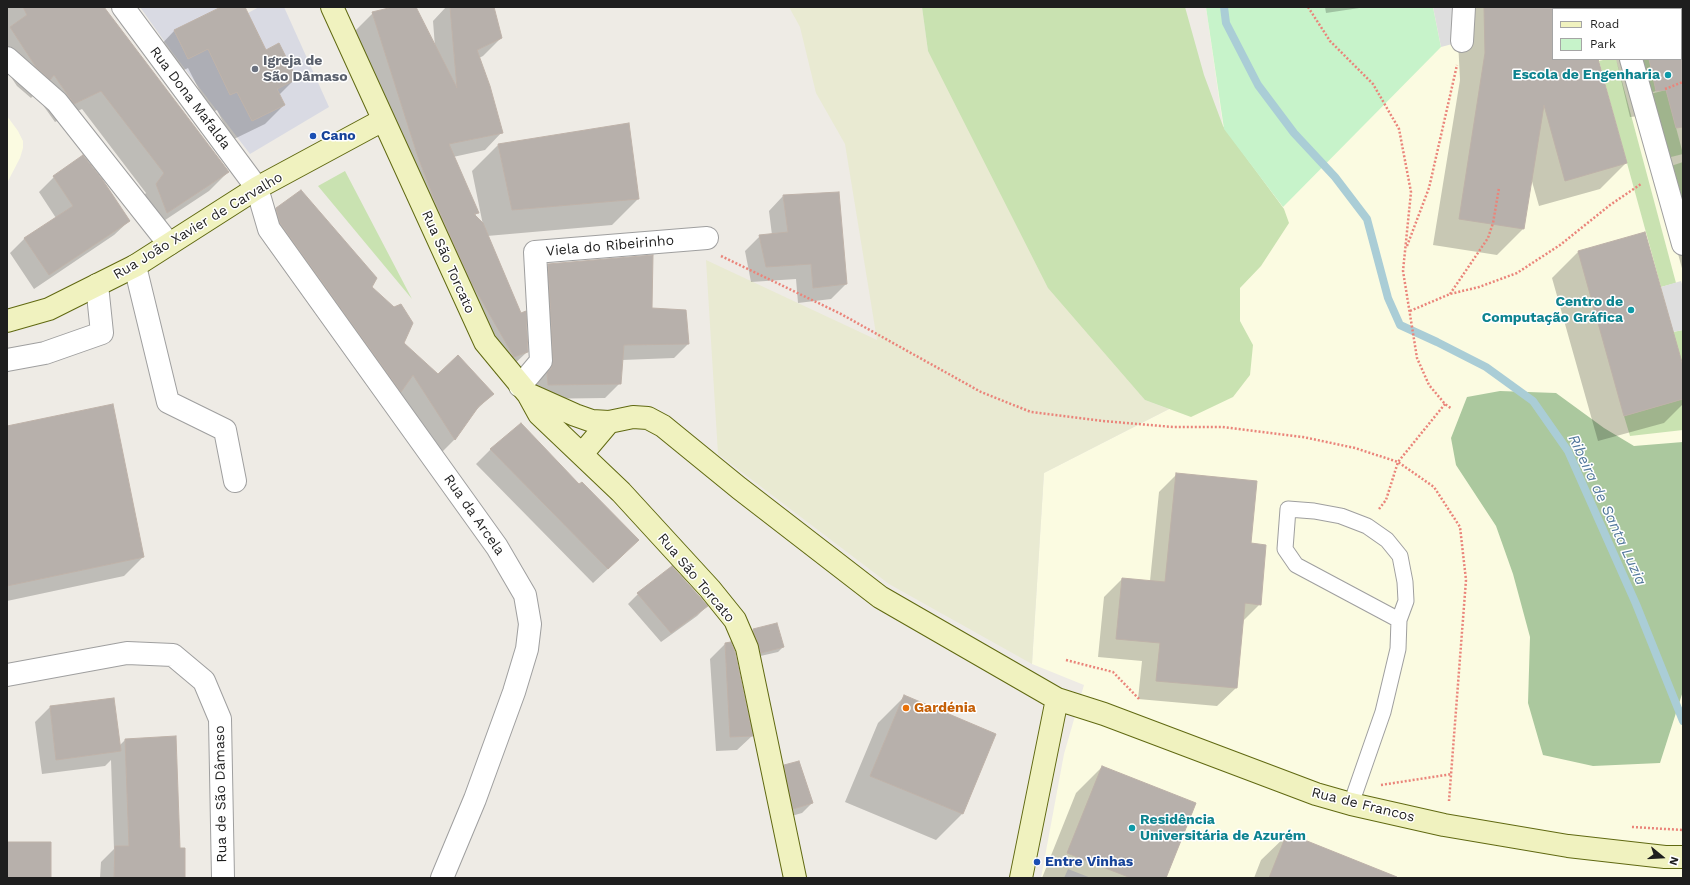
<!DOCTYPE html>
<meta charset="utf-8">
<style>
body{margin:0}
#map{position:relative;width:1690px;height:885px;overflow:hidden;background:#eeebe5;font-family:"Work Sans",sans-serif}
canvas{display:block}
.frame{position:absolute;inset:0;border:8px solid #1e1e1e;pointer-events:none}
.legend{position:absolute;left:1552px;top:8px;width:130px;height:52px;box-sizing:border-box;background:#fff;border:1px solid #a5a5a5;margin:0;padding:5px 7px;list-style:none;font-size:12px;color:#1e1e1e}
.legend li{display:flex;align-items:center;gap:8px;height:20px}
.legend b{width:20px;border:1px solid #a5a5a5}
.north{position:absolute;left:1642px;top:837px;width:40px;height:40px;-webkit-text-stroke:3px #fff;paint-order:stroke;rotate:108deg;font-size:11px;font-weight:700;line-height:16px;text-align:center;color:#1e1e1e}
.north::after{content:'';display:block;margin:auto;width:14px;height:18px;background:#1e1e1e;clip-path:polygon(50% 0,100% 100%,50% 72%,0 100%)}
</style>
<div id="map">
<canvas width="1690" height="885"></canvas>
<div class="frame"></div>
<ul class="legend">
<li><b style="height:5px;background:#f0f2bf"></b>Road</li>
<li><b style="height:11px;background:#c7f3ca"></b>Park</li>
</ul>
<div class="north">N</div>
</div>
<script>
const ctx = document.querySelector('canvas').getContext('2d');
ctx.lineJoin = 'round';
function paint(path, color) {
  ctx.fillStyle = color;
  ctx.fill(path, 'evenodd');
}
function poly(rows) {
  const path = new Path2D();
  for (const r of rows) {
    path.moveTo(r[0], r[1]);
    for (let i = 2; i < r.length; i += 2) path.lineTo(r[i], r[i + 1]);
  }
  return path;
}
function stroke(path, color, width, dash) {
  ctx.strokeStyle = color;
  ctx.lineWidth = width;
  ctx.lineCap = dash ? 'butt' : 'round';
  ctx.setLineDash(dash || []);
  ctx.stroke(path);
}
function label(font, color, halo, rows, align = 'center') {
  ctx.font = font + ' "Work Sans",sans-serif';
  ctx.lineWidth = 3;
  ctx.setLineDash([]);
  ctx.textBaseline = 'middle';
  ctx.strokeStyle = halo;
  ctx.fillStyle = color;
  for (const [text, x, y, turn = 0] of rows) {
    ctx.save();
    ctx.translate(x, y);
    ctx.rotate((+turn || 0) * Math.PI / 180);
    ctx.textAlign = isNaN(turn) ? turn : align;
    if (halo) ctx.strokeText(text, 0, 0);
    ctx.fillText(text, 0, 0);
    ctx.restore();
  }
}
const education = poly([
 [1206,7,1683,7,1683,878,1041,878,1064,754,1084,685,1032,664,1044,473,1181,403,1227,268,1284,209,1223,126],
 [1553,9,1681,9,1681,59,1553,59],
 [7,116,18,131,23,141,23,148,20,158,7,183]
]);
const farmland = poly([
 [789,7,922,7,928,51,1145,400,1169,409,1044,473,1032,664,889,584,718,454,706,260,877,340,845,144,816,93,800,27]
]);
const grass = poly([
 [922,7,1185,7,1204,75,1223,126,1284,209,1289,223,1261,266,1240,288,1240,321,1253,345,1250,375,1233,397,1191,417,1145,400,1048,288,928,51],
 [1607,59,1616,59,1676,283,1661,287,1599,61],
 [1641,59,1649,59,1656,91,1650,93],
 [1666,90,1683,154,1667,158,1650,94],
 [1683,162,1683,209,1671,166],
 [345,171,412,299,318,186],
 [1683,330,1683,366,1673,332],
 [1683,399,1683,430,1630,436,1624,416]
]);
const forest = poly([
 [1500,391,1556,393,1604,428,1634,446,1683,442,1683,691,1660,763,1593,766,1543,755,1528,703,1530,637,1513,574,1496,526,1456,465,1451,438,1467,397]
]);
const park = poly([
 [1206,7,1433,7,1441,47,1283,207,1224,129]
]);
const parking = poly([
 [1433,7,1456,7,1456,43,1441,47],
 [1681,281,1683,287,1683,330,1673,332,1661,287],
 [1068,869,1091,878,1064,878]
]);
const plaza = poly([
 [140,7,221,7,174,31,188,59,208,49,230,95,237,92,252,121,285,105,277,89,279,43,266,50,248,13,259,7,284,7,329,107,250,154,172,52]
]);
const shadow = poly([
 [7,7,103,7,228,172,209,191,147,232,137,204,146,193,82,109,55,122,35,94,31,98,17,86,7,71],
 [223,7,244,7,266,51,295,79,279,95,284,105,265,124,232,140,217,110,211,113,188,68,168,78,155,51,174,31],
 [396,7,414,7,435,47,433,21,446,7,493,7,501,38,483,56,479,58,502,132,485,150,453,157,477,213,475,216,483,225,472,171,498,145,638,199,612,225,487,236,527,352,509,369,496,374,454,300,400,175,355,31,373,13],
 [1325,7,1366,7,1326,13],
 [1453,7,1584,7,1585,9,1553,9,1553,59,1598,59,1626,163,1600,189,1539,206,1531,178,1523,229,1497,255,1433,245,1460,80,1458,40],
 [1640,7,1683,7,1683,272,1640,116,1630,117,1616,59,1681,59,1681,9,1638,9],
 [54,177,129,221,114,235,34,289,10,253,25,238,56,218,39,192],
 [783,196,846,284,831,299,798,303,796,279,751,282,745,251,760,236,772,235,769,211],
 [276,208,370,287,402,343,438,375,493,394,472,414,455,439,438,456,397,395,383,408,263,241,259,226],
 [1644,233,1683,370,1683,404,1664,423,1598,441,1552,278,1578,252],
 [549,265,651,309,688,344,674,358,622,360,620,383,605,398,533,399,533,389,536,384,539,376,534,280],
 [7,427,143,557,124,576,7,601],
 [491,449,623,555,593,583,476,464],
 [1177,474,1260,604,1242,622,1236,688,1217,706,1138,699,1142,661,1098,657,1104,597,1122,579,1150,581,1159,492],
 [672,568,707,606,697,616,661,642,628,604,638,594],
 [753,630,783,647,778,652,756,657,749,635],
 [725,644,752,736,737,750,716,751,710,659],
 [905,696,995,735,962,814,936,840,845,802,878,723],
 [113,699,119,746,125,740,179,849,184,878,100,878,101,862,114,849,111,760,105,766,42,774,35,722,50,707],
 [785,766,812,803,802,813,784,818,775,776],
 [1102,767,1165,878,1042,878,1076,793],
 [1288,834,1383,878,1254,878,1261,860]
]);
const stream = poly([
 [1224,7,1226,23,1258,85,1294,133,1335,177,1367,219,1388,298,1400,325,1437,342,1486,367,1533,401,1568,451,1636,604,1683,721]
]);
const building = poly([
 [23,7,104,7,229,172,167,213,156,184,164,173,101,91,74,104,54,75,50,80,36,67,10,27,27,15,23,7],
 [221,7,245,7,266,50,279,43,297,79,277,89,285,105,252,121,237,92,230,95,208,49,188,59,174,30,221,7],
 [393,7,416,7,457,88,450,7,494,7,502,38,477,50,490,86,503,133,449,144,479,213,474,214,483,223,521,313,526,311,528,352,514,357,471,282,434,199,418,157,372,12,393,7],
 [1484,7,1553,7,1553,59,1598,59,1627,163,1565,181,1544,105,1524,229,1459,219,1485,53,1484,7],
 [1649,59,1683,59,1683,127,1676,128,1666,90,1656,91,1649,59],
 [629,123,639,199,512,210,498,144,629,123],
 [83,155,102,179,130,221,49,275,24,238,73,206,53,176,83,155],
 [301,190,377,278,372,287,394,307,401,304,413,323,404,343,438,374,458,355,494,394,479,406,455,440,413,375,401,392,280,223,276,208,301,190],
 [839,192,847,284,813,288,811,264,766,267,759,235,788,232,783,195,839,192],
 [1645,232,1683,366,1683,399,1624,416,1578,251,1645,232],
 [653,255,652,308,686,310,689,344,624,345,621,384,548,385,547,373,551,369,553,360,548,264,653,255],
 [113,404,144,557,7,586,7,426,113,404],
 [521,423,579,484,582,482,639,540,608,569,490,449,521,423],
 [1176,473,1257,481,1251,543,1266,545,1261,605,1245,603,1237,688,1156,681,1160,643,1116,639,1122,578,1165,582,1176,473],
 [672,566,708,606,671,633,637,593,672,566],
 [777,623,784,647,761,653,753,629,777,623],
 [731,642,735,652,753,736,730,737,725,643,731,642],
 [904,695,996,734,963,814,870,776,904,695],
 [114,698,121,751,56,760,50,706,114,698],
 [176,736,180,848,185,848,185,878,114,878,115,846,129,846,125,739,176,736],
 [799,761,813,803,793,809,784,765,799,761],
 [1102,766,1196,803,1166,878,1131,878,1067,853,1102,766],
 [1287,833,1397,877,1397,878,1269,878,1287,833],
 [7,842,51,842,51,878,7,878,7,842]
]);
const path = poly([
 [1308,7,1330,41,1373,84,1399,129,1411,192,1403,271,1417,358,1429,385,1445,404,1452,409],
 [1593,7,1593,9],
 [1623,9,1623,7],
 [1665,89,1683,82],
 [1407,246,1429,188,1457,65],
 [721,256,841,314,981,392,1031,412,1103,421,1173,427,1222,427,1303,437,1355,448,1398,462,1434,487,1460,527,1466,580,1449,801],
 [1450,294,1488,238,1493,223,1499,188],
 [1410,311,1450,294,1479,287,1517,273,1560,245,1610,205,1641,184],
 [1379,509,1386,500,1398,462,1445,404],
 [1066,660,1113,672,1140,700],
 [1381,785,1452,774],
 [1632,827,1683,830]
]);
const lane = poly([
 [1351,804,1383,712,1398,649,1399,620,1406,601,1405,582,1400,556,1387,540,1367,526,1341,516,1314,511,1288,509,1285,549,1296,565,1399,620]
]);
const street = poly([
 [123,7,257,188,269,229,497,547,525,595,530,624,527,649,514,692,475,799,442,878],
 [1462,41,1464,7],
 [7,58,57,102,169,244],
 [1631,59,1683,244],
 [135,266,168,402,225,430,235,481],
 [7,360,45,353,102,333,97,285],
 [520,386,541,361,535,252,707,238],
 [7,675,127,653,173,655,204,681,220,719,223,878]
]);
const secondary = poly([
 [332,7,485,342,528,394,539,414,621,492,710,589,735,620,747,648,795,878],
 [7,321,49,309,135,266,257,188,383,120],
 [528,394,575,415,592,421,609,422],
 [582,454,609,422,633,417,648,418,663,426,739,488,880,597,1057,699,1104,714,1316,794,1351,804,1444,825,1568,846,1665,857,1683,857],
 [1021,878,1057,699]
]);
const markers = [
 [255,69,4,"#6b7280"],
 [1668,75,4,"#0f9aa8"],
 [313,136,4,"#1a4fb4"],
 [1631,310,4,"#0f9aa8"],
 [906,708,4,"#e8710a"],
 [1132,828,4,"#0f9aa8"],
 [1037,862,4,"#1a4fb4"]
];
const worshipNames = [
 ["Igreja de",263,61],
 ["São Dâmaso",263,77]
];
const cultureNames = [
 ["Escola de Engenharia",1660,75],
 ["Centro de",1623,302],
 ["Computação Gráfica",1623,318],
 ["Residência",1140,820,"left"],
 ["Universitária de Azurém",1140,836,"left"]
];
const streetNames = [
 ["Rua Dona Mafalda",190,98,53],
 ["Rua João Xavier de Carvalho",198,226,-31],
 ["Viela do Ribeirinho",610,246,-5],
 ["Rua São Torcato",448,262,66],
 ["Rua da Arcela",474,515,55],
 ["Rua São Torcato",696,578,50],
 ["Rua de São Dâmaso",221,794,-91],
 ["Rua de Francos",1363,805,14]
];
const transitNames = [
 ["Cano",321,136],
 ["Entre Vinhas",1045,862]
];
const foodNames = [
 ["Gardénia",914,708]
];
const waterNames = [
 ["Ribeira de Santa Luzia",1607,510,65]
];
paint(education, '#fbfbe1');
paint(farmland, '#e9ead2');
paint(grass, '#c9e2b1');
paint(forest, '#abc89e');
paint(park, '#c7f3ca');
paint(parking, '#dedede');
paint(plaza, '#d9dae3');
paint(shadow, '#0003');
stroke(stream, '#aacdd6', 8);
paint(building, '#b7b0ab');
stroke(building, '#beb2a9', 1);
stroke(lane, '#9f9f9f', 17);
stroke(street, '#9f9f9f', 24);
stroke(secondary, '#606911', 24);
stroke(path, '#ea847a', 2.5, [2, 2]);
stroke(lane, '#fff', 15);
stroke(street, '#fff', 22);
stroke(secondary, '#f0f2bf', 22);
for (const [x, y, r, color] of markers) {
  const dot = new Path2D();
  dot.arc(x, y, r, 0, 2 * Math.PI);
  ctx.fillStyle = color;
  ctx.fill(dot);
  stroke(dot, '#fff', 1.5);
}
label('bold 14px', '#5b616d', '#fff', worshipNames, 'left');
label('bold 14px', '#0d838f', '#fff', cultureNames, 'right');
label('14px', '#1e1e1e', '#fff', streetNames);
label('bold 14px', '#164399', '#fff', transitNames, 'left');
label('bold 14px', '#c56008', '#fff', foodNames, 'left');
label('italic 15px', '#52789c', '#fff', waterNames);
</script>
